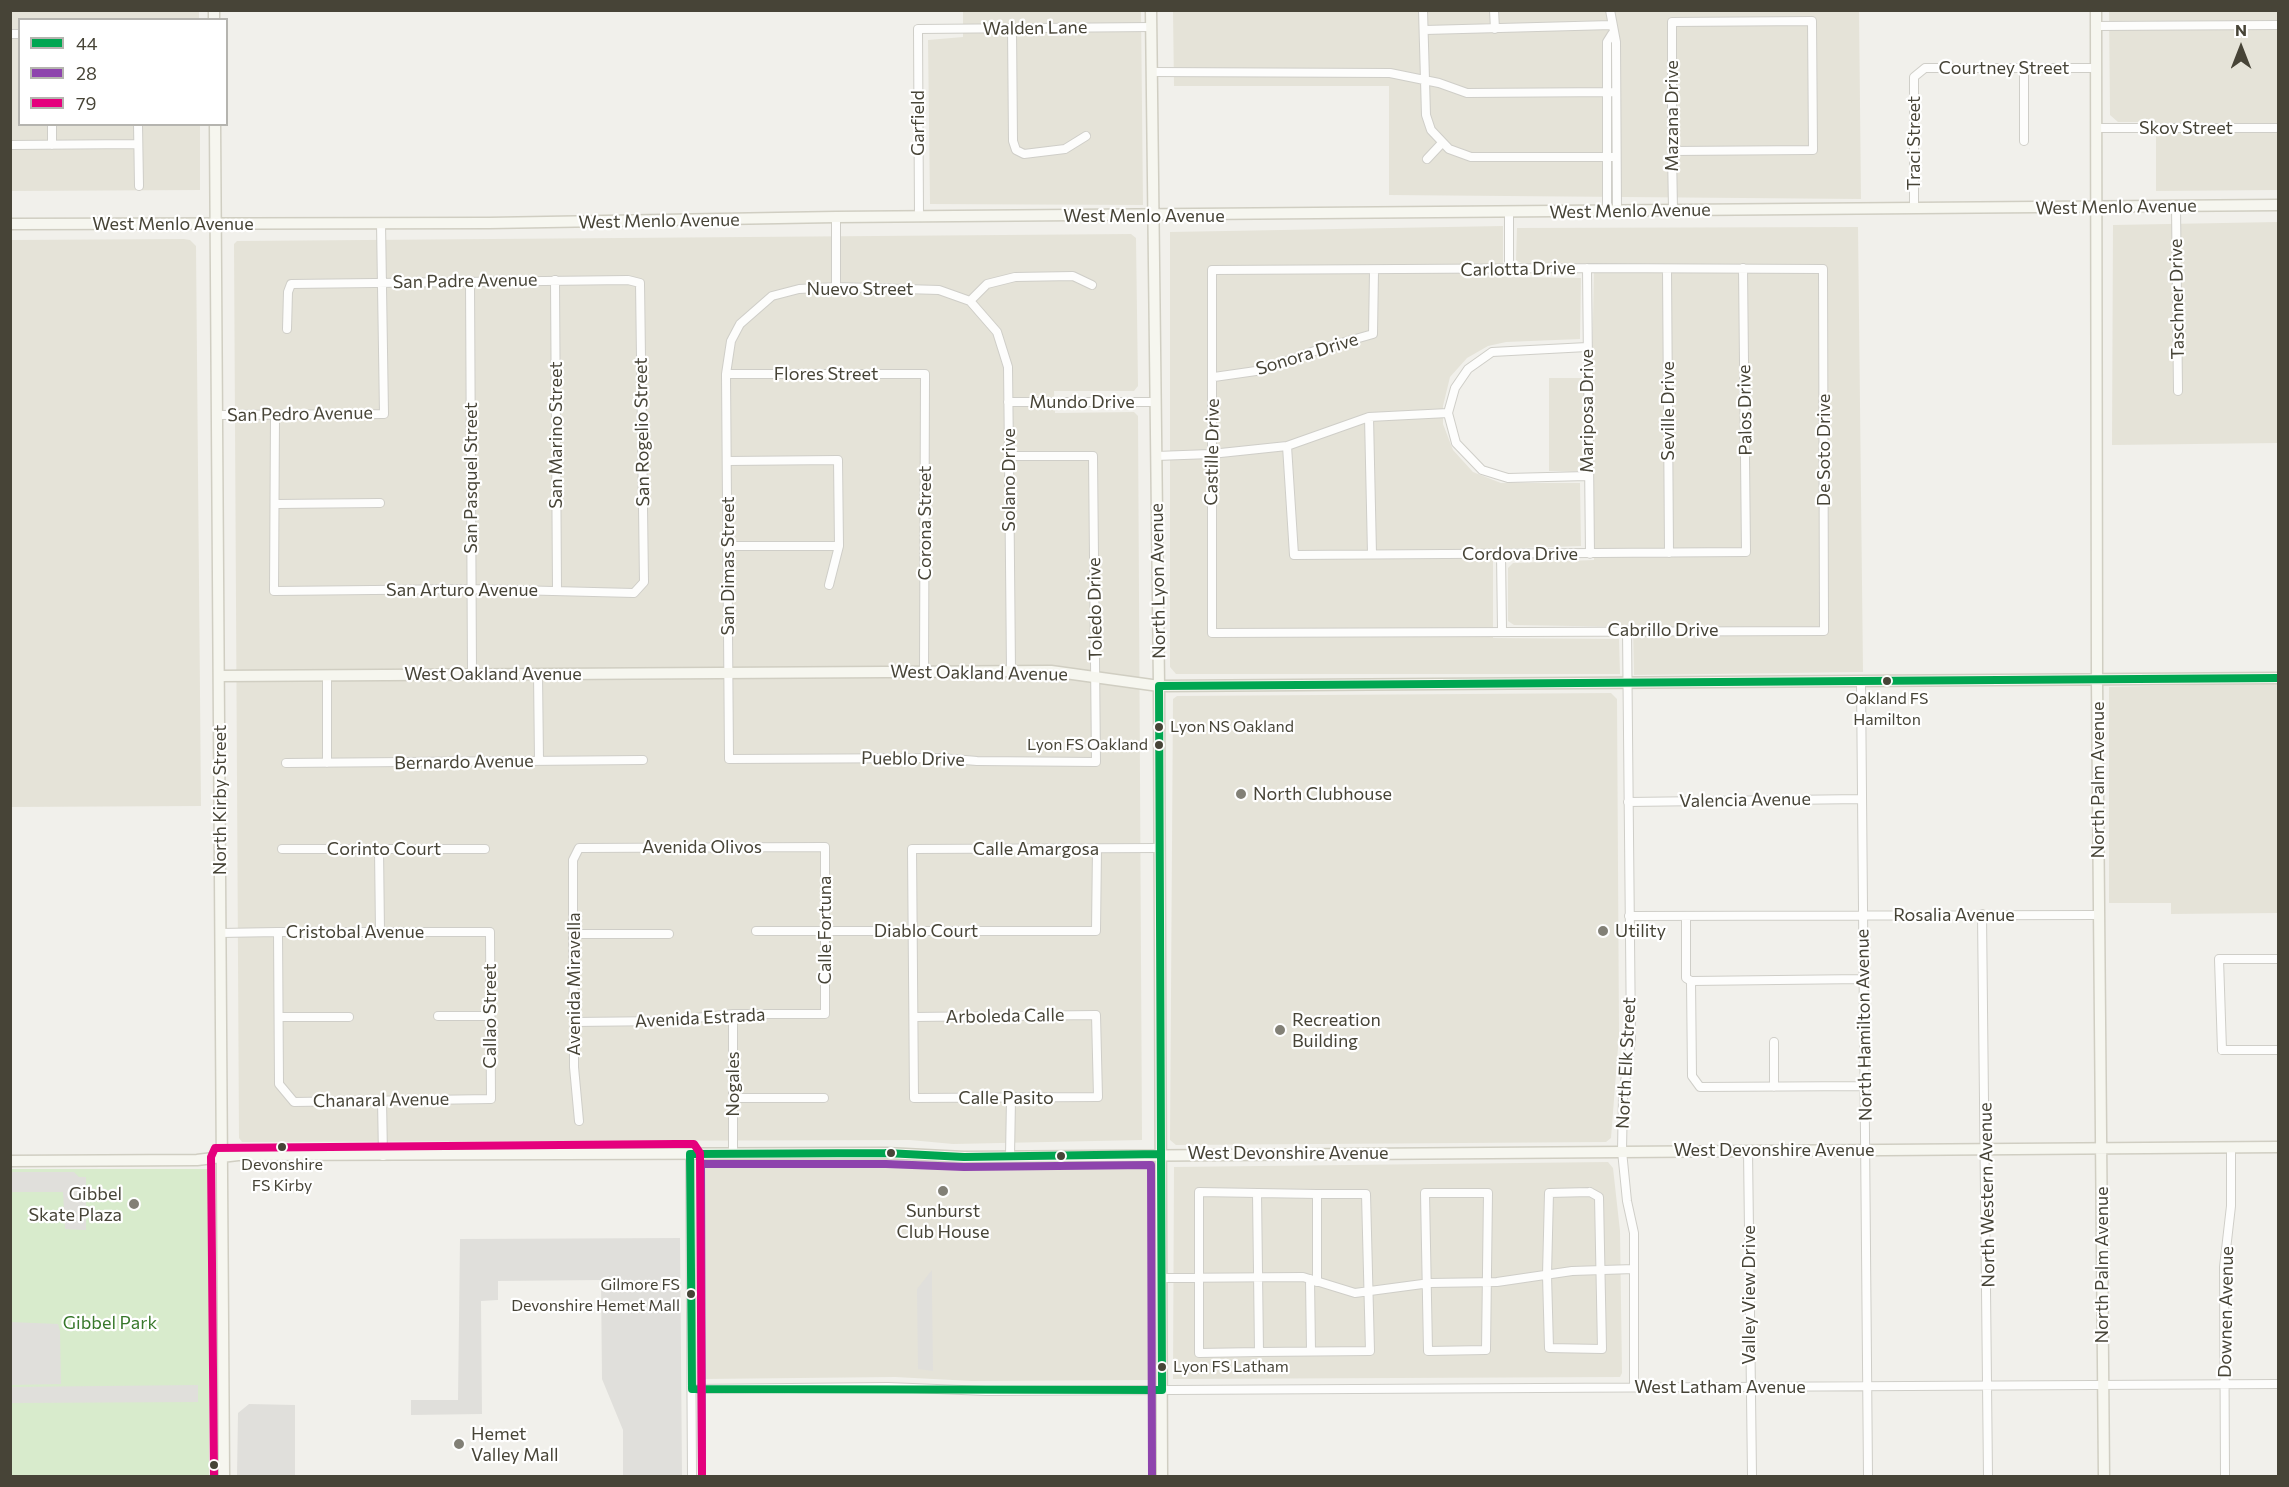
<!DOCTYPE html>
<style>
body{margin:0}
#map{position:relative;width:2289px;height:1487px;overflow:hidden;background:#f1f0eb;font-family:Commissioner,sans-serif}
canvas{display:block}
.frame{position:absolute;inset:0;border:12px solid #474437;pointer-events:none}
.legend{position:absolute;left:18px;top:18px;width:210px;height:108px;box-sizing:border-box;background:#fff;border:2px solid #b5b4af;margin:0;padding:8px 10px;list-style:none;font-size:18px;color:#474437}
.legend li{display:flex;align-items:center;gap:12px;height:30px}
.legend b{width:30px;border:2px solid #b5b4af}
.north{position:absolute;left:2211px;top:18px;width:60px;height:60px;-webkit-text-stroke:4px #fff;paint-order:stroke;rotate:0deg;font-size:16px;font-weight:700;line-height:24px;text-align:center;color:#474437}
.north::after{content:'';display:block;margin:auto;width:21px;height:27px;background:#474437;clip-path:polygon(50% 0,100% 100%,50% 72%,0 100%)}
</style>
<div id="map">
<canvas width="2289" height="1487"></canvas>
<div class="frame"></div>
<ul class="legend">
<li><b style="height:8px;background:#00a651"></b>44</li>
<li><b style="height:8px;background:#8e44ad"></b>28</li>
<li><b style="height:8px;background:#e5007d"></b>79</li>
</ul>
<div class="north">N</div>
</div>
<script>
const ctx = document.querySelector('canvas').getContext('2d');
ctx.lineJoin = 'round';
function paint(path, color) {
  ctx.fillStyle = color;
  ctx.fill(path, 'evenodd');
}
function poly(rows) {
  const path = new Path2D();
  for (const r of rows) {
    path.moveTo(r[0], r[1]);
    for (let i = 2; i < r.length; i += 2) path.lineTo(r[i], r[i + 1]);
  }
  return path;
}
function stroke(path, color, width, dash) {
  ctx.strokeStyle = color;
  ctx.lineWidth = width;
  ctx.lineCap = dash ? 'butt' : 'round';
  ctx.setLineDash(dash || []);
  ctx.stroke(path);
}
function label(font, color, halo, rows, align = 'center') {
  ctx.font = font + ' Commissioner,sans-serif';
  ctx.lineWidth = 4.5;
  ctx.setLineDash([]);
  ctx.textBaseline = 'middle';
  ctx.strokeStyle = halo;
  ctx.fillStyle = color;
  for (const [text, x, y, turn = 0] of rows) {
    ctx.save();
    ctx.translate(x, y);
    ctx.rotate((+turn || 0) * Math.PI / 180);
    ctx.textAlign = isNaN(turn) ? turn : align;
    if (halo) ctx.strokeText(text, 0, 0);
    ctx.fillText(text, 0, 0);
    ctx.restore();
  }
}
const residential = poly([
 [10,11,199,11,199,19,20,20,20,124,200,125,200,190,11,191],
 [963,11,1141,11,1143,205,930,204,928,40,963,37],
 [1173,11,1859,11,1861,199,1389,195,1389,86,1174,86],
 [2109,11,2278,11,2278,190,2156,191,2156,122,2118,122,2110,115],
 [2278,222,2278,443,2112,445,2113,225],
 [1503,226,1503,277,1581,278,1580,339,1506,342,1488,346,1467,358,1450,377,1443,406,1443,424,1453,450,1473,472,1501,483,1580,483,1581,546,1493,549,1493,638,1619,639,1620,674,1176,674,1170,667,1170,232],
 [1858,227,1863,672,1634,675,1633,627,1514,625,1508,621,1508,568,1513,563,1594,560,1593,472,1549,471,1549,378,1592,378,1594,265,1523,264,1516,260,1517,228],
 [1131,234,1136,238,1138,386,1134,391,1054,391,1055,413,1134,412,1138,416,1142,1140,953,1144,910,1140,242,1142,239,1138,234,244,237,241],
 [184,239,190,240,196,246,201,806,11,807,11,240],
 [2278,683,2278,913,2171,914,2171,903,2109,903,2109,687],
 [1611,693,1617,699,1619,1035,1611,1138,1606,1142,1176,1145,1170,1140,1173,699,1177,696],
 [1608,1162,1613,1168,1620,1231,1622,1373,1620,1377,1173,1379,1174,1167],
 [879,1164,955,1167,1145,1167,1149,1169,1151,1374,1148,1380,972,1381,895,1377,702,1379,699,1169,705,1165]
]);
const green = poly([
 [11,1169,209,1169,209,1476,11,1476]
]);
const parking = poly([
 [10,1172,74,1172,79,1177,86,1177,86,1230,65,1229,63,1192,11,1192],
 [680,1238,682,1476,623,1476,623,1430,602,1379,601,1280,498,1281,498,1300,481,1301,482,1414,411,1415,411,1400,458,1400,460,1239],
 [932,1270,932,1291,933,1371,918,1369,917,1289],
 [10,1322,58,1324,60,1331,61,1384,11,1385],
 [198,1385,198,1402,11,1403,11,1387],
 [249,1404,295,1405,295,1476,237,1476,238,1413]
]);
const street = poly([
 [1423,10,1426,115,1431,130,1449,149,1471,157,1616,157],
 [1494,10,1495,29],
 [1610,10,1616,42,1617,211],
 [2096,26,2278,25],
 [1012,28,1013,141,1016,150,1024,154,1065,149,1086,136],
 [1425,30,1612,25],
 [10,34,20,34],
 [2024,68,2024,141],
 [1152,72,1390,73,1439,83,1467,93,1616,92],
 [52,124,52,145],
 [138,124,139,186],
 [2097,128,2276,128],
 [10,145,138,144],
 [1672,151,1813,150,1812,21,1672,22,1672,151,1673,210],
 [1427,159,1442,143],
 [2176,206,2178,391],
 [1914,209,1914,77,1925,68,2096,68],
 [1607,211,1607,42,1612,34],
 [1509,212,1509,270],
 [836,217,836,287],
 [919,217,918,29,1152,27],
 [1587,268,1823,269,1824,631,1212,633,1212,270,1587,268],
 [1587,268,1590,554],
 [1667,269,1669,553],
 [555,280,557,590],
 [470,281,472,674],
 [970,301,987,284,1015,277,1073,276,1092,285],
 [1587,347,1492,352,1468,369,1455,388,1448,413,1456,443,1482,470,1508,478,1587,476],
 [726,374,925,374,924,672],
 [1214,377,1263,370,1320,349,1373,334,1374,271],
 [1008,402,1155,402],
 [217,415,384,414,381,223],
 [275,415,274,591,472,589,634,593,644,582,640,283,628,280,291,284,288,292,287,329],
 [1369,417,1372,554],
 [1287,446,1294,555,1746,552,1743,268],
 [1009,456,1093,456,1096,762,977,761,941,758,729,759,726,374,731,341,740,324,772,296,799,289,836,287,939,290,970,301,997,332,1008,367,1009,456,1011,671],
 [1156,456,1211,454,1287,446,1369,417,1448,413],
 [727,461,838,460,839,546,829,585],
 [276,504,380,503],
 [728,546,839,546],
 [1501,554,1502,630],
 [1627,630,1631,1040,1623,1096,1622,1151,1627,1201,1634,1233,1634,1387],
 [538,674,539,761],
 [327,675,327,763],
 [1861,681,1868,1476],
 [286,763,643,760],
 [1628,802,1862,799],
 [282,849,485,849],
 [379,849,380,932],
 [1982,914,1988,1476],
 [1629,916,2099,915],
 [1686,916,1686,978,1691,981,1692,1076,1700,1087,1865,1086],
 [756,931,1096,931,1097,848],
 [220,933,278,932,490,932,491,1099,294,1102,279,1084,278,932],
 [573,934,669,934],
 [2278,959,2219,959,2222,1050,2278,1050],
 [1691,981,1864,979],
 [438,1016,490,1016],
 [279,1017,349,1017],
 [914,1017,1096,1015,1098,1097,914,1098,912,849,1159,848],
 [574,1022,667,1021,733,1014,825,1014,825,847,579,848,573,860,573,934,574,1022,574,1067,579,1121],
 [1774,1042,1774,1087],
 [733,1098,824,1098],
 [382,1100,383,1156],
 [1748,1150,1752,1476],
 [690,1154,692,1476],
 [733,1154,733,1014],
 [1010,1156,1011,1099],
 [1590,1192,1599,1197,1602,1349,1549,1348,1547,1275,1549,1193,1590,1192],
 [1257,1193,1259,1352,1199,1353,1199,1192,1317,1194],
 [1425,1193,1488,1193,1486,1350,1428,1351,1425,1193],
 [1161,1278,1303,1277,1355,1293,1430,1283,1497,1282,1572,1271,1634,1269],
 [1310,1279,1311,1351],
 [1259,1352,1370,1351,1366,1194,1317,1194,1317,1282],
 [692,1389,888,1387,986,1391,2278,1384],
 [2225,1476,2224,1267,2231,1206,2231,1147]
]);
const secondary = poly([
 [214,10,214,20],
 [1151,10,1159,686,1162,1476],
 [2096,10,2097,680,2104,1476],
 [215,124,224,1476],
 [10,224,489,223,836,217,2278,205],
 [219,676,1051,671,1159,686,2278,678],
 [10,1161,197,1160,238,1155,886,1153,964,1157,2278,1147]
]);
const bus1 = poly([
 [886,1153,964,1157,1161,1154,1162,1390,692,1389,690,1154,886,1153],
 [1161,1154,1159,686,2278,678]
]);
const bus2 = poly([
 [702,1476,701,1164,886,1164,964,1167,1151,1165,1152,1476]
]);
const bus3 = poly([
 [214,1476,211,1157,215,1148,676,1144,694,1144,700,1153,702,1476]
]);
const markers = [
 [1887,681,5,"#474437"],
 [1159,727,5,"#474437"],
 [1159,745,5,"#474437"],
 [1241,794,6,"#828076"],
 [1603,931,6,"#828076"],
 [1280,1030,6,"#828076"],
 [282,1147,5,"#474437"],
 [891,1153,5,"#474437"],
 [1061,1156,5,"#474437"],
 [943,1191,6,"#828076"],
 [134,1204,6,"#828076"],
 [691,1294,5,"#474437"],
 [1162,1367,5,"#474437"],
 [459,1444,6,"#828076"],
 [214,1465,5,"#474437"]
];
const busNames = [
 ["Oakland FS",1887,699],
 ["Hamilton",1887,720],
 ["Lyon NS Oakland",1170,727,"left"],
 ["Lyon FS Oakland",1148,745,"right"],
 ["Devonshire",282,1165],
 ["FS Kirby",282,1186],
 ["Gilmore FS",680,1285,"right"],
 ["Devonshire Hemet Mall",680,1306,"right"],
 ["Lyon FS Latham",1173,1367,"left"]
];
const streetNames = [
 ["Walden Lane",1035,28,-1],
 ["Courtney Street",2004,68],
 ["Mazana Drive",1672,116,-90],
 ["Garfield",918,123,-90],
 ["Skov Street",2186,128],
 ["Traci Street",1914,143,-90],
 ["West Menlo Avenue",2116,207,-1],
 ["West Menlo Avenue",1630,211,-1],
 ["West Menlo Avenue",1144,216],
 ["West Menlo Avenue",659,221,-1],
 ["West Menlo Avenue",173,224],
 ["Carlotta Drive",1518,269,-1],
 ["San Padre Avenue",465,281,-1],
 ["Nuevo Street",860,289],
 ["Taschner Drive",2177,299,-91],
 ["Sonora Drive",1307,354,-17],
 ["Flores Street",826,374],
 ["Mundo Drive",1082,402],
 ["Palos Drive",1745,410,-91],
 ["Mariposa Drive",1587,411,-90],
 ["Seville Drive",1668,411,-90],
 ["San Pedro Avenue",300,414,-1],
 ["San Rogelio Street",642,432,-91],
 ["San Marino Street",556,435,-90],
 ["De Soto Drive",1824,450,-90],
 ["Castille Drive",1212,452,-89],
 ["San Pasquel Street",471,478,-90],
 ["Solano Drive",1009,480,-90],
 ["Corona Street",925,523,-90],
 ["Cordova Drive",1520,554],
 ["San Dimas Street",728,566,-90],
 ["North Lyon Avenue",1158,581,-91],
 ["San Arturo Avenue",462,590],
 ["Toledo Drive",1095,609,-91],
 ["Cabrillo Drive",1663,630],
 ["West Oakland Avenue",979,673,1],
 ["West Oakland Avenue",493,674],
 ["Pueblo Drive",913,759,1],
 ["Bernardo Avenue",464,762,-1],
 ["North Palm Avenue",2098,780,-90],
 ["North Kirby Street",220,800,-90],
 ["Valencia Avenue",1745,800,-1],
 ["Avenida Olivos",702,847],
 ["Corinto Court",384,849],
 ["Calle Amargosa",1036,849],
 ["Rosalia Avenue",1954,915],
 ["Calle Fortuna",825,930,-90],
 ["Diablo Court",926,931],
 ["Cristobal Avenue",355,932],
 ["Avenida Miravella",574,984,-90],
 ["Callao Street",490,1016,-90],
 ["Arboleda Calle",1005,1016,-1],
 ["Avenida Estrada",700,1018,-3],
 ["North Hamilton Avenue",1864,1025,-91],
 ["North Elk Street",1626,1063,-87],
 ["Nogales",733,1084,-90],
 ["Calle Pasito",1006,1098],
 ["Chanaral Avenue",381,1100,-1],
 ["West Devonshire Avenue",1774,1150],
 ["West Devonshire Avenue",1288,1153],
 ["North Western Avenue",1987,1195,-91],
 ["North Palm Avenue",2102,1265,-90],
 ["Valley View Drive",1749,1295,-90],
 ["Downen Avenue",2226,1312,-89],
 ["West Latham Avenue",1720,1387]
];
const poiNames = [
 ["North Clubhouse",1253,794],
 ["Utility",1615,931],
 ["Recreation",1292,1020],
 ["Building",1292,1041],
 ["Gibbel",122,1194,"right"],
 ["Skate Plaza",122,1215,"right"],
 ["Sunburst",943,1211,"center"],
 ["Club House",943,1232,"center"],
 ["Hemet",471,1434],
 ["Valley Mall",471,1455]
];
const parkNames = [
 ["Gibbel Park",110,1323]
];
paint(residential, '#e5e3d8');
paint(green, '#d8ebcc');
paint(parking, '#e0dfdb');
stroke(street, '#cfcec8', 10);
stroke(secondary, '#d0cec2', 13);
stroke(street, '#fdfdfc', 8);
stroke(secondary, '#f6f6ef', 10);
stroke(bus1, '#00a651', 8);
stroke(bus2, '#8e44ad', 8);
stroke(bus3, '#e5007d', 8);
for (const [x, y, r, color] of markers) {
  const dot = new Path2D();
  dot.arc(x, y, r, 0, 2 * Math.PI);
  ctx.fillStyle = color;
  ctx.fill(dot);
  stroke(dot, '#fff', 2);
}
label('16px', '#474437', '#fff', busNames);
label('18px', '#474437', '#fff', streetNames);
label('18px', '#474437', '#fff', poiNames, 'left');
label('18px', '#38782b', '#fff', parkNames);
</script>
